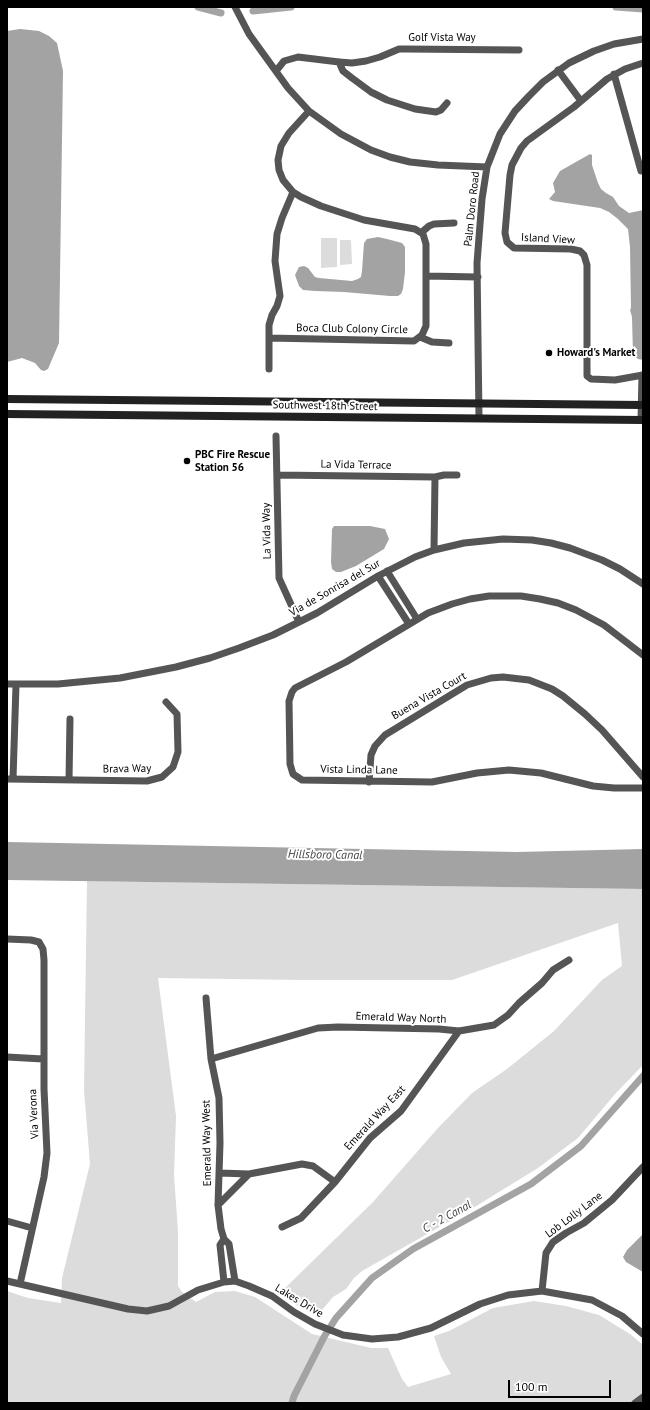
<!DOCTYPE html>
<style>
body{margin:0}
#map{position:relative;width:650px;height:1410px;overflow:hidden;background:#fff;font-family:"PT Sans",sans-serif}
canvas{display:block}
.frame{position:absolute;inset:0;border:8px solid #000;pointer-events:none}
.scale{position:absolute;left:508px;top:1380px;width:103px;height:18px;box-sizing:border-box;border:2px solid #000;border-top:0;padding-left:5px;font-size:12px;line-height:14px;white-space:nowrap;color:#000;-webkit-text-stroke:3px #fff;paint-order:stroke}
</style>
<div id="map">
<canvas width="650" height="1410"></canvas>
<div class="frame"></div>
<div class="scale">100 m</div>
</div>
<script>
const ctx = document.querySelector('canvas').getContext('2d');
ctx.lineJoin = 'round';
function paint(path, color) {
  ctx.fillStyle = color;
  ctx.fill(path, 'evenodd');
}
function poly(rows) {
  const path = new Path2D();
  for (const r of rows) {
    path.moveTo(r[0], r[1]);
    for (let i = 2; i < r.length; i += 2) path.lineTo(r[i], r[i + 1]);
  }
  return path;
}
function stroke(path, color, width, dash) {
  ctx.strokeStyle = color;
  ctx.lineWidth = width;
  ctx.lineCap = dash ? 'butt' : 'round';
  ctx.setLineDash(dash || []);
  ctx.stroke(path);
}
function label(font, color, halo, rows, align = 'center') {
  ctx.font = font + ' "PT Sans",sans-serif';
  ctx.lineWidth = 4;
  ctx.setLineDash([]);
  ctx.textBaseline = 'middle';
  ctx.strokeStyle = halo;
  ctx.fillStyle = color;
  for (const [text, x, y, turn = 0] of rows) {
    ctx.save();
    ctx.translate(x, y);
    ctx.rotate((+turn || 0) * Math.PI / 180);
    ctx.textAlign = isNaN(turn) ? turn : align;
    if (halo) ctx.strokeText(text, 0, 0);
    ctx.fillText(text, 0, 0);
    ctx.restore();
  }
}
const green = poly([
 [321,238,337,238,337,267,321,268],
 [340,240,351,240,352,264,340,265],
 [87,881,643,889,643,1065,616,1093,578,1138,538,1168,473,1208,362,1271,354,1278,346,1289,333,1297,317,1316,296,1305,282,1291,373,1202,438,1128,472,1093,507,1069,554,1031,602,980,622,966,618,923,452,980,304,980,158,978,176,1116,174,1175,178,1232,178,1286,182,1292,196,1302,215,1292,235,1291,255,1297,312,1334,371,1348,388,1348,402,1379,408,1387,451,1374,441,1357,434,1336,449,1331,493,1308,534,1301,566,1306,599,1315,630,1334,643,1345,643,1394,633,1403,7,1403,7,1291,28,1298,61,1303,62,1278,90,1164,84,1090]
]);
const water = poly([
 [20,29,39,31,49,36,57,43,63,71,59,343,48,369,44,371,41,370,35,363,22,358,7,362,7,31],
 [590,154,592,155,592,165,598,183,601,189,606,193,613,197,619,206,629,213,643,210,643,360,638,359,633,355,632,317,630,310,631,308,630,247,628,229,618,219,609,212,600,208,553,201,549,199,555,192,553,183,560,171],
 [378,237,387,239,402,243,405,247,405,272,403,289,401,294,398,296,390,296,344,292,315,291,303,290,299,286,295,275,299,267,304,266,308,268,315,277,319,278,352,281,358,279,361,277,362,271,364,243,367,239],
 [334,526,370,526,385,529,389,539,384,549,356,566,341,572,336,572,332,569,331,562,332,529],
 [7,842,517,852,643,849,643,889,7,880],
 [643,1234,643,1272,626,1262,623,1257,627,1250]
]);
const canal = poly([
 [198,7,221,13],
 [616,7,643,9],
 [253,11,291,7],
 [292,1403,294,1396,324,1337,336,1318,372,1278,413,1249,531,1184,581,1146,643,1076]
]);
const street = poly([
 [235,7,249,34,288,88,309,111,341,134,371,150,390,157,410,162,438,165,487,167],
 [339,62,343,71,352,78,371,92,387,100,415,109,436,112,441,110,447,103],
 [643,63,625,69,607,79,574,107,527,141,521,148,512,165,510,175,505,233,507,242,514,248,571,249,580,251,584,255,587,265,587,376,591,379,615,380,643,375],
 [558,70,581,101],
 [276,71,284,61,298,57,339,62,352,63,366,61,380,57,399,49,405,49,519,50],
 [614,74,641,171,643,171],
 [422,232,429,226,434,224,454,223],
 [426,276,478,277],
 [420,337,432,342,449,343],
 [269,338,414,341,422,335,426,326,426,244,423,234,415,229,364,220,321,206,301,197,293,192,283,180,279,170,278,160,281,146,289,133,309,111],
 [269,369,269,325,272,315,277,306,280,296,275,261,277,234,282,218,293,192],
 [479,418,477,263,482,199,487,167,500,134,515,111,529,96,543,82,569,63,594,51,614,44,643,39],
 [641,420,642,375],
 [276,436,279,578,299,622],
 [277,475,435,477,444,475,457,475],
 [434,550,435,477],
 [387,571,417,619],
 [378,576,409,624],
 [643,655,604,625,576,610,558,603,540,599,521,596,489,596,470,599,452,604,428,613,346,662,295,688,292,692,289,701,290,764,293,774,302,780,432,782,477,773,509,770,541,773,593,786,614,788,643,788],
 [7,684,58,684,120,678,176,667,210,658,239,648,273,635,317,613,378,576,415,557,434,550,464,543,503,539,532,540,551,543,570,548,602,560,620,569,643,584],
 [7,779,147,781,162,777,173,767,178,752,177,714,166,702],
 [13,779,16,685],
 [69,780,70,719],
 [369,782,371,755,375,746,385,735,467,685,491,678,503,677,529,680,552,689,563,696,585,714,602,730,643,777],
 [7,939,31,940,39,942,43,949,44,960,44,1089,47,1153,44,1177,20,1284],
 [206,998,211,1059,219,1098,220,1143,218,1205,221,1229,224,1239,229,1244,235,1281],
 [7,1057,43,1059],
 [211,1059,318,1028,338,1027,439,1029,459,1031,494,1025,508,1015,519,1003,542,983,553,970,569,960],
 [219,1173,249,1174],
 [218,1205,249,1174,302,1164,313,1166,335,1182],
 [7,1221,32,1228],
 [282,1227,301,1218,335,1182,370,1138,401,1111,459,1031],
 [7,1281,128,1309,147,1311,169,1306,198,1290,224,1282,235,1281,249,1286,272,1296,294,1312,315,1324,343,1335,372,1339,398,1337,431,1328,480,1304,508,1295,542,1291,592,1300,622,1316,643,1334],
 [224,1282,220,1245,224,1239],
 [542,1291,546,1253,553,1242,566,1233,584,1223,612,1200,643,1167],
 [635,1403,643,1397]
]);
const secondary = poly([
 [7,399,643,405],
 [7,414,643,420]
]);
const markers = [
 [549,353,4,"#000"],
 [187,461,4,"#000"]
];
const streetNames = [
 ["Golf Vista Way",442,38],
 ["Palm Doro Road",472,209,-84],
 ["Island View",548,239,3],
 ["Boca Club Colony Circle",352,329,1],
 ["Southwest 18th Street",325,406,1],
 ["La Vida Terrace",356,465,1],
 ["La Vida Way",267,531,-91],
 ["Via de Sonrisa del Sur",335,588,-30],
 ["Buena Vista Court",429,696,-30],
 ["Brava Way",127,769,-1],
 ["Vista Linda Lane",359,770,1],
 ["Emerald Way North",401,1018,2],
 ["Via Verona",34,1114,-93],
 ["Emerald Way East",375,1118,-47],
 ["Emerald Way West",207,1143,-91],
 ["Lob Lolly Lane",574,1215,-37],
 ["Lakes Drive",299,1301,31]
];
const poiNames = [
 ["Howard's Market",557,353],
 ["PBC Fire Rescue",195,455],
 ["Station 56",195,468]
];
const waterNames = [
 ["Hillsboro Canal",325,855,1],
 ["C - 2 Canal",447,1217,-29]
];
paint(green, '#dcdcdc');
paint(water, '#a3a3a3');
stroke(canal, '#a3a3a3', 7);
stroke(street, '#555', 7);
stroke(secondary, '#222', 8);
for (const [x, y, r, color] of markers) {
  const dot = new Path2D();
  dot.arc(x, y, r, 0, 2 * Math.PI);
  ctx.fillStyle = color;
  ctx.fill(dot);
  stroke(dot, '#fff', 1.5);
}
label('11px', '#000', '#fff', streetNames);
label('bold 11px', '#000', '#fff', poiNames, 'left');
label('italic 12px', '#444', '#fff', waterNames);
</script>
